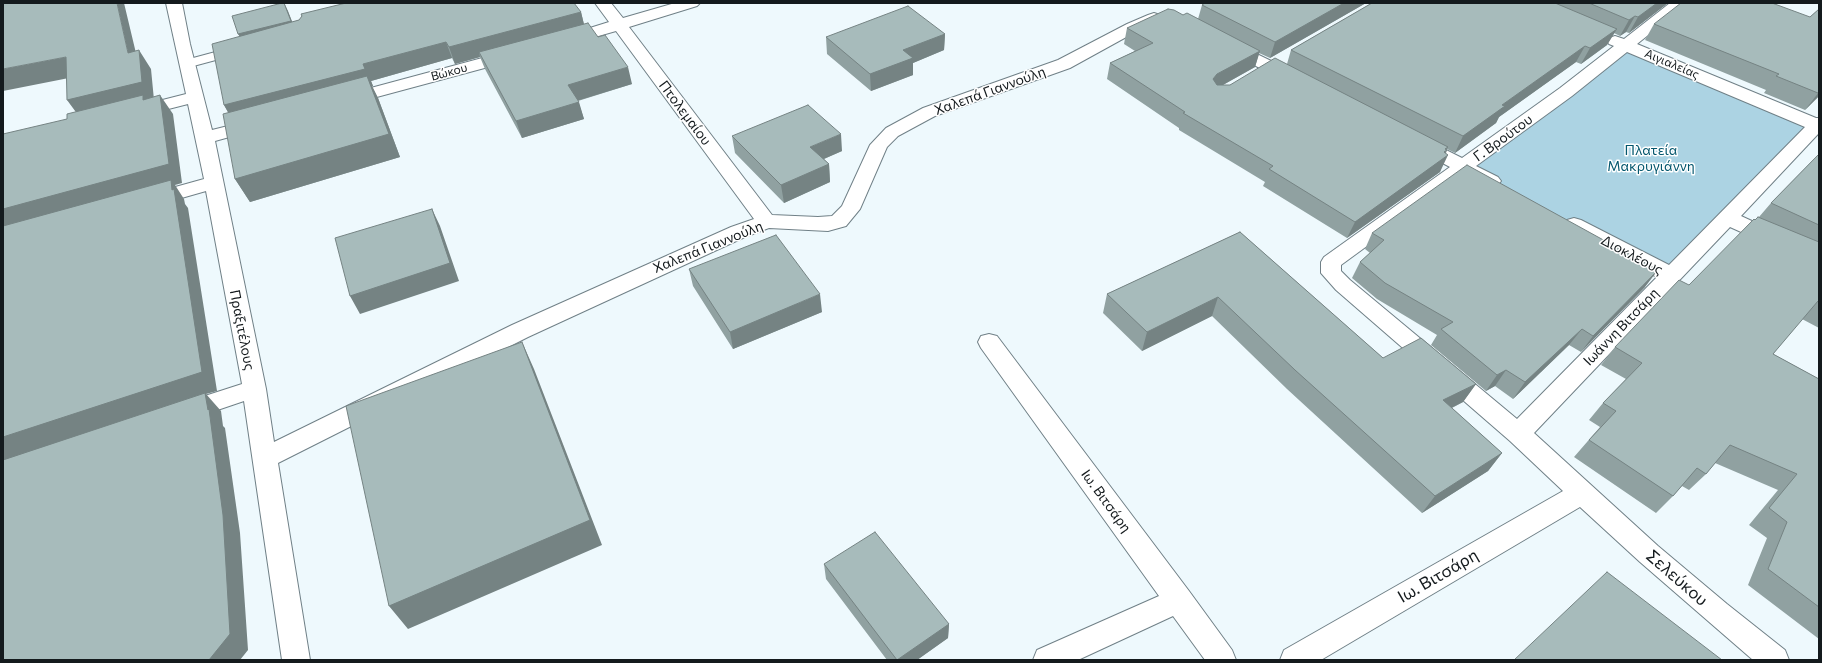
<!DOCTYPE html>
<meta charset="utf-8">
<style>
body{margin:0}
#map{position:relative;width:1822px;height:663px;overflow:hidden;background:#eef9fd;font-family:Commissioner,sans-serif}
canvas{display:block}
.frame{position:absolute;inset:0;border:4px solid #141a1d;pointer-events:none}
</style>
<div id="map">
<canvas width="1822" height="663"></canvas>
<div class="frame"></div>
</div>
<script>
const ctx = document.querySelector('canvas').getContext('2d');
ctx.lineJoin = 'round';
function paint(path, color) {
  ctx.fillStyle = color;
  ctx.fill(path, 'evenodd');
}
function poly(rows) {
  const path = new Path2D();
  for (const r of rows) {
    path.moveTo(r[0], r[1]);
    for (let i = 2; i < r.length; i += 2) path.lineTo(r[i], r[i + 1]);
  }
  return path;
}
function stroke(path, color, width, dash) {
  ctx.strokeStyle = color;
  ctx.lineWidth = width;
  ctx.lineCap = dash ? 'butt' : 'round';
  ctx.setLineDash(dash || []);
  ctx.stroke(path);
}
function label(font, color, halo, rows, align = 'center') {
  ctx.font = font + ' Commissioner,sans-serif';
  ctx.lineWidth = 3;
  ctx.setLineDash([]);
  ctx.textBaseline = 'middle';
  ctx.strokeStyle = halo;
  ctx.fillStyle = color;
  for (const [text, x, y, turn = 0] of rows) {
    ctx.save();
    ctx.translate(x, y);
    ctx.rotate((+turn || 0) * Math.PI / 180);
    ctx.textAlign = isNaN(turn) ? turn : align;
    if (halo) ctx.strokeText(text, 0, 0);
    ctx.fillText(text, 0, 0);
    ctx.restore();
  }
}
const green = poly([
 [1626,45,1817,125,1671,275,1464,167]
]);
const service = poly([
 [234,47,238,48,240,51,238,54,186,68,182,67,180,64,182,61,234,47]
]);
const minor = poly([
 [166,3,182,3,190,44,212,130,256,119,262,120,265,124,262,128,215,141,266,389,274,442,512,325,731,227,754,219,616,31,567,45,561,43,559,40,561,37,609,22,595,3,611,3,623,18,675,3,700,3,697,6,629,27,772,215,818,217,832,216,842,206,870,145,886,128,923,108,1058,60,1127,24,1148,15,1154,13,1160,15,1162,18,1160,21,1139,30,1070,68,935,116,898,136,887,147,860,209,846,226,828,231,769,228,745,237,528,337,278,463,310,660,282,660,244,401,185,421,177,419,173,412,177,405,242,384,206,191,150,207,143,206,140,201,143,196,204,179,188,104,137,117,131,116,128,112,131,108,186,94,166,3],
 [1670,3,1688,3,1637,44,1816,118,1819,118,1819,133,1741,216,1819,252,1819,267,1730,227,1534,433,1658,546,1727,604,1785,650,1789,660,1753,660,1640,562,1580,507,1321,660,1280,660,1284,650,1563,491,1510,441,1336,290,1321,273,1321,262,1324,257,1450,167,1414,148,1411,144,1414,140,1420,138,1426,140,1462,158,1560,88,1614,46,1609,44,1607,41,1609,38,1615,36,1624,39,1670,3],
 [1627,52,1805,127,1669,265,1581,220,1574,218,1567,220,1564,225,1567,230,1657,277,1517,419,1350,280,1341,271,1341,265,1464,175,1484,185,1491,187,1498,185,1501,181,1498,177,1476,166,1572,96,1627,52],
 [1230,41,1298,74,1300,78,1298,82,1292,83,1286,82,1224,49,1222,46,1224,43,1230,41],
 [512,50,518,51,520,55,518,59,347,105,341,104,338,100,341,96,512,50],
 [989,334,997,336,1189,591,1232,650,1236,660,1205,660,1173,616,1078,660,1033,660,1037,650,1159,596,981,348,978,342,981,336,989,334]
]);
const wall = poly([
 [284,3,292,22,299,20,302,17,301,14,581,12,584,24,632,84,578,101,584,119,522,138,485,69,480,57,455,64,452,58,371,81,373,86,372,86,378,98,400,157,250,202,235,179,228,112,224,105,240,36,238,34],
 [1366,3,1270,58,1259,53,1255,67,1223,85,1230,85,1287,64,1291,50,1372,3,1668,3,1629,33,1626,32,1620,36,1614,33,1607,45,1581,64,1576,62,1499,117,1496,123,1455,153,1447,149,1446,150,1447,150,1440,172,1347,238,1263,186,1265,182,1179,130,1179,128,1107,79,1110,63,1135,51,1124,44,1127,28,1183,15,1198,19,1202,5],
 [1819,9,1819,96,1805,110,1764,93,1766,90,1645,40,1654,24,1810,17],
 [945,34,944,50,913,63,913,75,871,91,827,54,826,37],
 [732,136,842,151,824,159,829,164,830,182,784,203,735,153],
 [1819,154,1819,328,1802,319,1773,354,1819,379,1819,639,1748,585,1767,538,1749,525,1778,490,1715,463,1706,474,1689,490,1682,486,1673,496,1656,513,1574,457,1600,427,1589,420,1603,403,1626,379,1601,365,1615,347,1689,285,1759,217,1771,203],
 [1240,232,1383,358,1476,384,1463,402,1452,408,1502,453,1488,471,1422,513,1287,389,1212,316,1142,351,1103,313,1107,294],
 [1372,233,1645,287,1581,352,1569,345,1513,399,1495,386,1486,391,1431,345,1437,335,1377,299,1352,278,1360,262,1370,253,1365,249],
 [689,269,822,312,733,349,693,286],
 [824,564,949,624,948,638,917,660,887,660,826,579]
]);
const shadedWall = poly([
 [117,3,124,3,140,70,139,50,151,69,154,100,81,119,67,100,128,53],
 [284,3,288,11,295,29,244,43,238,34],
 [1344,3,1366,3,1270,58,1275,42],
 [1657,3,1668,3,1629,33,1638,17],
 [581,12,585,29,479,52,480,57,455,64,449,47],
 [1635,16,1626,32,1620,36,1629,20],
 [1617,29,1607,45,1581,64,1590,48],
 [945,34,944,50,913,63,913,75,871,91,870,74,903,50],
 [446,42,452,58,371,81,373,86,372,86,378,98,400,157,250,202,235,179,234,123,224,105,363,64],
 [1585,46,1576,62,1499,117,1496,123,1455,153,1463,136,1502,105],
 [1260,51,1255,67,1212,91,1213,79,1217,74],
 [66,57,79,76,3,91,3,69],
 [628,67,632,84,573,102,568,85],
 [1819,92,1819,96,1805,110],
 [160,95,173,114,182,183,175,185,184,199,185,204,188,208,217,391,206,394,221,411,223,426,225,428,240,533,248,650,240,660,209,660,3,462,3,209],
 [579,102,584,119,522,138,516,121],
 [841,134,842,151,812,164,810,147],
 [1448,147,1445,152,1447,150,1443,158,1448,155,1440,172,1347,238,1355,222],
 [829,164,830,182,784,203,781,185],
 [432,209,440,226,459,281,360,314,350,296],
 [1658,270,1645,287,1581,352,1593,336],
 [820,294,822,312,733,349,730,332],
 [1218,297,1212,316,1142,351,1147,332],
 [1582,329,1569,345,1513,399,1525,382],
 [522,342,534,369,602,545,408,629,389,606],
 [1506,370,1495,386,1486,391,1497,375],
 [1476,384,1463,402,1431,418,1443,400],
 [1502,453,1488,471,1422,513,1435,496],
 [949,624,948,638,917,660,897,660]
]);
const building = poly([
 [3,3,117,3,128,53,139,50,142,82,67,100,66,57,3,69,3,3],
 [282,3,284,3,291,21,238,34,232,16,282,3],
 [346,3,574,3,581,12,449,47,446,42,363,64,365,69,224,105,212,44,299,20,302,16,301,14,346,3],
 [1205,3,1344,3,1275,42,1202,5,1205,3],
 [1372,3,1555,3,1617,29,1590,48,1585,46,1502,105,1505,106,1463,136,1291,50,1372,3],
 [1589,3,1657,3,1638,17,1635,16,1629,20,1589,3],
 [1681,3,1772,3,1810,17,1819,9,1819,92,1818,93,1776,76,1779,74,1654,24,1681,3],
 [908,6,945,34,903,50,913,58,870,74,826,37,908,6],
 [1168,9,1174,10,1183,15,1187,13,1260,51,1217,74,1213,79,1217,85,1230,85,1275,58,1448,147,1445,149,1447,150,1444,152,1448,155,1355,222,1269,169,1273,166,1183,113,1185,112,1110,63,1153,43,1127,28,1168,9],
 [588,23,598,37,605,35,628,67,568,85,579,102,516,121,479,52,588,23],
 [367,76,389,134,235,179,223,114,367,76],
 [143,95,143,100,160,95,169,164,3,209,3,134,67,119,67,114,143,95],
 [808,105,841,134,810,147,829,164,781,185,732,136,808,105],
 [1819,154,1819,225,1771,203,1819,154],
 [1467,165,1658,270,1593,336,1582,329,1525,382,1506,370,1497,375,1441,329,1453,322,1385,283,1360,262,1384,240,1372,233,1467,165],
 [171,180,172,190,174,189,202,372,3,437,3,226,171,180],
 [432,209,450,263,350,296,335,238,432,209],
 [1758,217,1819,242,1819,301,1818,301,1773,354,1819,379,1819,607,1768,569,1787,522,1769,508,1797,474,1730,445,1706,474,1697,468,1673,496,1589,440,1616,411,1603,403,1642,363,1615,347,1679,280,1689,285,1754,219,1755,220,1758,217],
 [1240,232,1383,358,1421,338,1476,384,1443,400,1502,453,1435,496,1295,370,1218,297,1147,332,1107,294,1240,232],
 [776,235,820,294,730,332,689,269,776,235],
 [522,342,590,520,389,606,346,406,522,342],
 [205,393,208,410,209,409,223,515,230,634,209,660,3,660,3,460,205,393],
 [875,532,949,624,897,660,824,564,875,532],
 [1607,572,1722,660,1514,660,1607,572]
]);
const farStreetnames = [
 ["Αιγιαλείας",1672,64,23],
 ["Βώκου",449,72,-15]
];
const streetNames = [
 ["Χαλεπά Γιαννούλη",990,91,-20],
 ["Πτολεμαίου",685,113,53],
 ["Γ. Βρούτου",1503,138,-36],
 ["Χαλεπά Γιαννούλη",708,247,-22],
 ["Διοκλέους",1632,255,28],
 ["Ιωάννη Βιτσάρη",1621,327,-46],
 ["Πραξιτέλους",242,330,79],
 ["Ιω. Βιτσάρη",1106,501,54]
];
const parkNames = [
 ["Πλατεία",1651,150],
 ["Μακρυγιάννη",1651,166]
];
const nearStreetnames = [
 ["Ιω. Βιτσάρη",1438,576,-30],
 ["Σελεύκου",1677,578,41]
];
paint(green, '#acd3e3');
stroke(service, '#708087', 2);
stroke(minor, '#708087', 2);
paint(service, '#fff');
paint(minor, '#fff');
paint(wall, '#90a1a1');
paint(shadedWall, '#758383');
paint(building, '#a7bbbb');
stroke(building, '#758383', 1);
label('12px', '#141a1d', '#fff', farStreetnames);
label('14px', '#141a1d', '#fff', streetNames);
label('14px', '#03566d', '#fff', parkNames);
label('17px', '#141a1d', '#fff', nearStreetnames);
</script>
